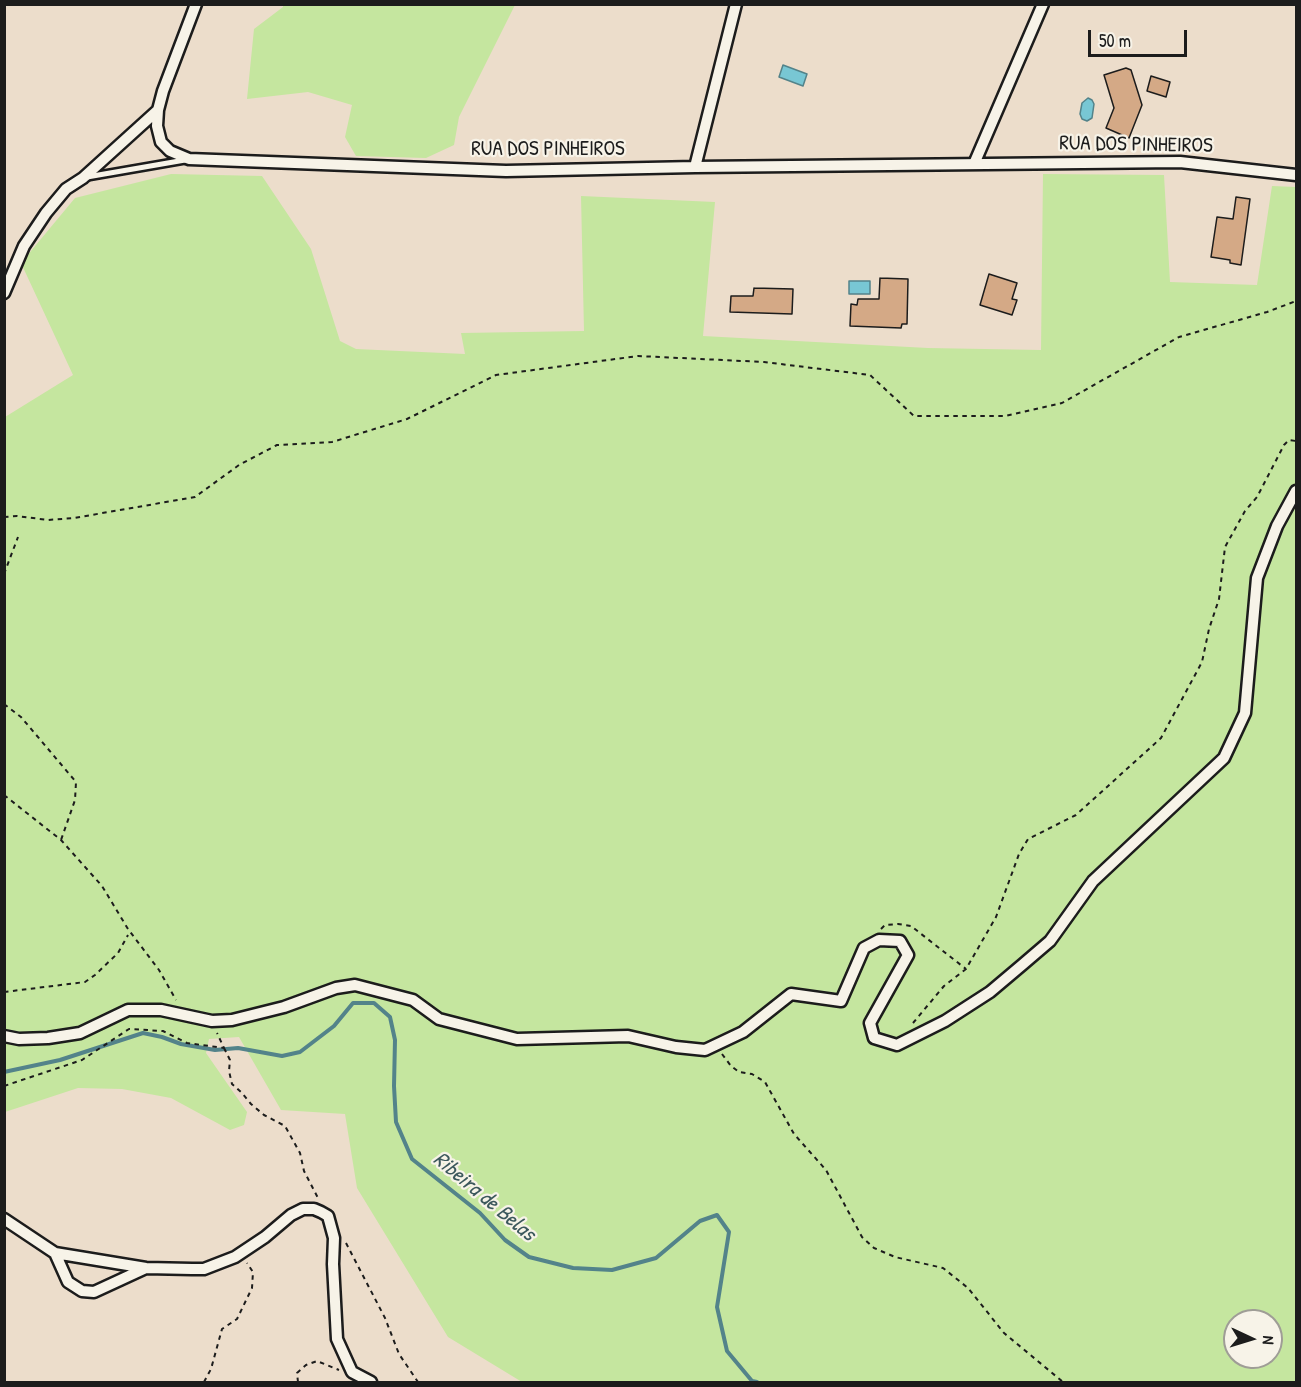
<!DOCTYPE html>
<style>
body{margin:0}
#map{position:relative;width:1301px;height:1387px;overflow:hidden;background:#ecddcb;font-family:"Patrick Hand",sans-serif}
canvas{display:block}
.frame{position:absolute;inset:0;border:6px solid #1c1c1c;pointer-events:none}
.north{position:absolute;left:1223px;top:1309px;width:60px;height:60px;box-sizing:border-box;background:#f7f3e8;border:2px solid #9f9d96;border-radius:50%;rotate:94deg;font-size:16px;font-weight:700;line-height:24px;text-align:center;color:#1c1c1c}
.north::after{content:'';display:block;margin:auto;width:21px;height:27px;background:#1c1c1c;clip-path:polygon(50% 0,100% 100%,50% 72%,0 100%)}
.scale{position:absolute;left:1088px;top:30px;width:99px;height:27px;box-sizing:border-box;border:3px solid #1c1c1c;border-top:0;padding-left:8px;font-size:18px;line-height:21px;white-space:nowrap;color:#1c1c1c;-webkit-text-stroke:4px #f7f3e8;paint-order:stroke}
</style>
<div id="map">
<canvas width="1301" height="1387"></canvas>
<div class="frame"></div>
<div class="north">N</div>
<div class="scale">50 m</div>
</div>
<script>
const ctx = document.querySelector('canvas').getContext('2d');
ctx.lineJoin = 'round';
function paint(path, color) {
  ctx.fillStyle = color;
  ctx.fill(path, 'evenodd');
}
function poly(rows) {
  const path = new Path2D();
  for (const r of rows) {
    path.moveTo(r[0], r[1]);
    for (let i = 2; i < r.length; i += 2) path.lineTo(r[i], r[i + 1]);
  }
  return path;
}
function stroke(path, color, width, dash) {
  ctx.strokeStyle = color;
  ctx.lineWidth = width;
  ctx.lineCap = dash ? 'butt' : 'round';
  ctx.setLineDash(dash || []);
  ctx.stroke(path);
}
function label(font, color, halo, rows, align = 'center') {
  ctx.font = font + ' "Patrick Hand",sans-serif';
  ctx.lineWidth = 4.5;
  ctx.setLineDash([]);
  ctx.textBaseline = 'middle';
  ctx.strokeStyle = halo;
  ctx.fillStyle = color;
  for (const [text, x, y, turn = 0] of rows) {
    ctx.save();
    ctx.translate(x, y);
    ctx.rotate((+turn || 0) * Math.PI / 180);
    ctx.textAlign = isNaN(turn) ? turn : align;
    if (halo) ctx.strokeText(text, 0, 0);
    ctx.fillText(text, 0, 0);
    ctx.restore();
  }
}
const green = poly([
 [283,5,283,4,515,5,459,117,454,145,426,158,356,156,345,137,352,105,308,92,247,99,254,29,283,7],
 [171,174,262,176,311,249,340,341,356,349,465,354,461,333,584,331,581,196,715,202,703,336,928,348,1041,350,1043,174,1164,175,1170,282,1257,285,1272,186,1296,187,1296,1382,522,1382,448,1337,357,1188,345,1114,281,1110,239,1037,209,1039,206,1053,247,1112,244,1125,230,1130,171,1098,122,1089,78,1088,5,1112,5,417,73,375,21,263,75,198],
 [1235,1321,1271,1321,1271,1357,1235,1357]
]);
const water = poly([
 [783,65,807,74,803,86,779,77,783,65],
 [1088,98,1092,100,1094,104,1092,118,1087,121,1082,119,1080,114,1082,103,1088,98],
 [849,281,870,281,870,294,849,294,849,281]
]);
const stream = poly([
 [4,1072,60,1060,143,1033,162,1037,181,1044,215,1050,238,1048,282,1056,300,1052,334,1026,353,1003,374,1003,390,1017,395,1040,394,1086,396,1122,412,1159,480,1213,505,1240,529,1257,573,1268,612,1270,656,1258,700,1221,717,1215,729,1232,717,1307,727,1351,752,1381,757,1382]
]);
const building = poly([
 [1126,68,1131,70,1142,105,1129,138,1106,128,1114,108,1104,75,1126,68],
 [1151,76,1170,82,1166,97,1147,91,1151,76],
 [1236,197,1250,199,1241,265,1230,263,1230,260,1211,257,1217,217,1233,219,1236,197],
 [989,274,1017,283,1012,299,1017,300,1012,315,980,305,989,274],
 [880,278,908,279,907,324,902,324,901,328,850,326,851,304,857,305,858,299,879,299,880,278],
 [754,288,793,289,792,314,730,312,731,296,753,296,754,288]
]);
const path = poly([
 [4,517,17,516,48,520,74,518,195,497,239,465,277,445,332,442,407,419,496,375,638,356,764,362,870,375,914,416,1005,416,1062,403,1179,337,1267,312,1296,301],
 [4,574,18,537],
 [4,704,21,717,76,782,75,800,61,840],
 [4,795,61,840,102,886,128,929,159,970,176,1000],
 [881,929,885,925,898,924,911,926,966,969],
 [4,992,85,982,95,975,118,953,128,935],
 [913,1023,944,986,966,969,996,917,1019,854,1028,839,1076,815,1161,738,1202,662,1209,629,1219,599,1225,547,1245,511,1257,497,1284,445,1289,440,1296,441],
 [224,1048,230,1060,229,1071,232,1084,242,1093,251,1104,264,1115,285,1126,300,1153,304,1171,318,1198],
 [722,1054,731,1066,739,1072,752,1074,765,1082,794,1134,826,1170,862,1237,874,1248,895,1257,943,1268,968,1288,1004,1333,1063,1382],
 [4,1086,82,1060,129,1029,163,1031,187,1043,224,1048,217,1033],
 [346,1243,385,1318,399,1354,418,1382],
 [204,1382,211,1369,222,1329,237,1319,252,1288,253,1272,247,1263],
 [298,1382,297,1373,306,1365,317,1361,339,1370]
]);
const service = poly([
 [87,177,185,160]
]);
const minor = poly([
 [158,110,157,126,161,142,170,151,189,159,506,171,695,167,1180,162,1296,175],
 [974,164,1043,4],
 [695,167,736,4],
 [4,293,24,246,46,213,66,189,83,178,158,110,163,91,196,4],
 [4,1036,19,1039,48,1038,80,1033,128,1010,161,1010,212,1021,232,1020,284,1007,336,988,355,985,413,1000,439,1019,517,1039,628,1036,676,1047,705,1050,743,1032,791,994,841,1001,864,948,879,940,900,941,908,955,870,1023,874,1038,897,1045,945,1021,990,992,1022,965,1050,941,1093,881,1224,758,1245,713,1257,578,1277,526,1296,491],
 [4,1219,55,1253,146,1268,192,1269,204,1269,235,1257,265,1237,291,1215,303,1209,314,1209,321,1212,328,1216,334,1238,333,1264,337,1339,352,1372,371,1382],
 [55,1253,68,1282,82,1291,94,1292,146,1268]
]);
const streetNames = [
 ["RUA DOS PINHEIROS",1136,145,1],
 ["RUA DOS PINHEIROS",548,149]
];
const waterNames = [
 ["Ribeira de Belas",484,1197,40]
];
paint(green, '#c5e69f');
paint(water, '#78c7d4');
stroke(water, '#53838a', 1.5);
stroke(stream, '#53838a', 4);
paint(building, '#d4a986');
stroke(building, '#1c1c1c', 1.5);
stroke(service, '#1c1c1c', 10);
stroke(minor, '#1c1c1c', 15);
stroke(path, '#1c1c1c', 2, [4.5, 4.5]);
stroke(service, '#f7f3e8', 5);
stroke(minor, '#f7f3e8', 10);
label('21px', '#1c1c1c', '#f7f3e8', streetNames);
label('italic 22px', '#3c585c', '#f7f3e8', waterNames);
</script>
